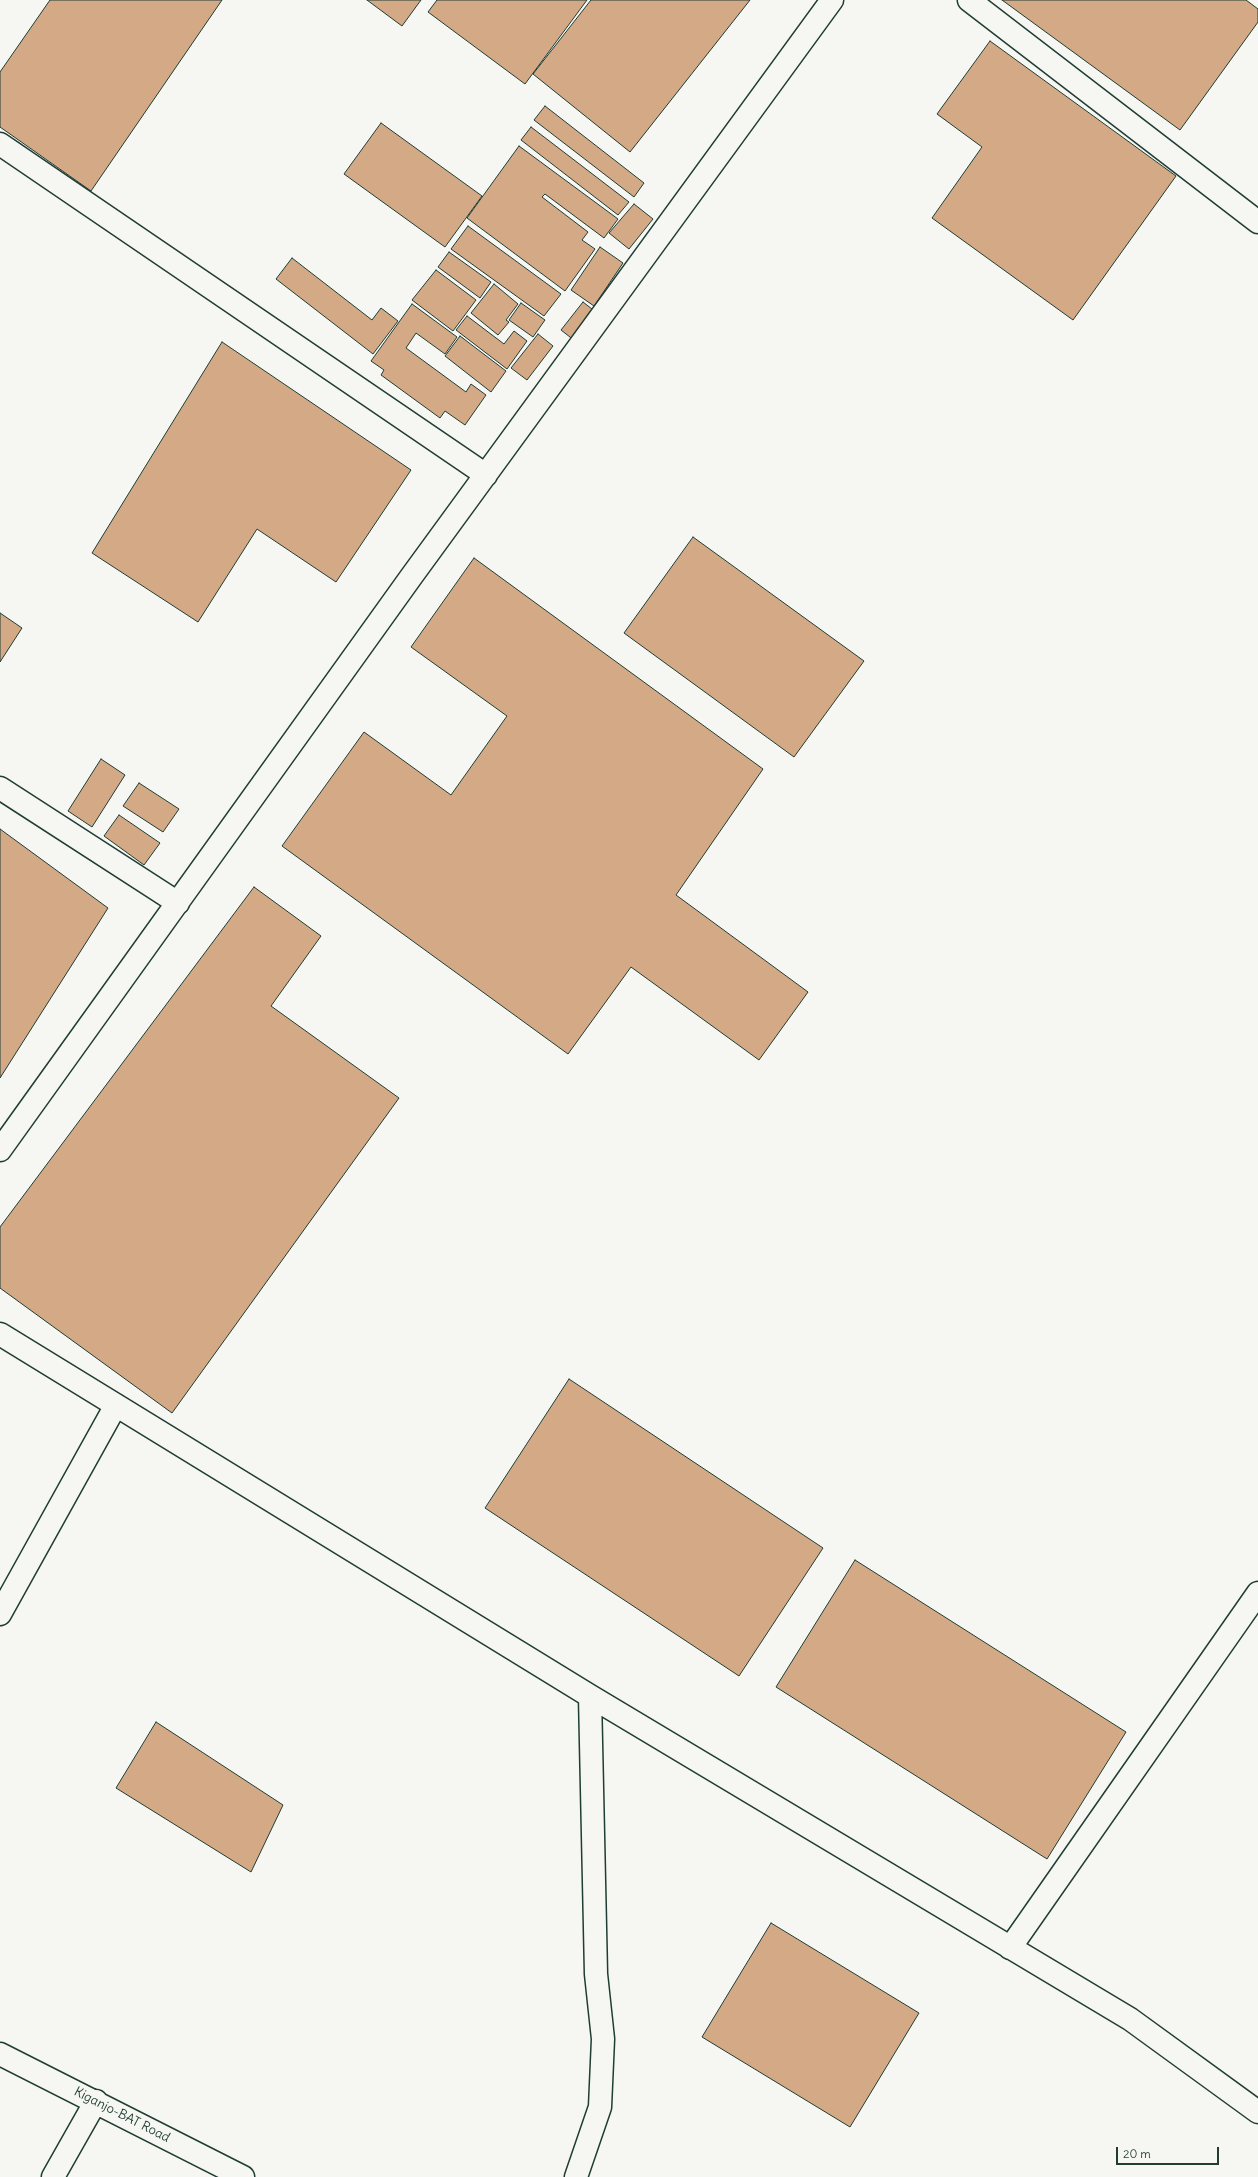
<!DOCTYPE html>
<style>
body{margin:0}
#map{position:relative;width:1258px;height:2177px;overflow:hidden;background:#f6f6f2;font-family:Delius,sans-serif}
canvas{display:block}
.scale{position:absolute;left:1116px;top:2147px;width:103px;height:18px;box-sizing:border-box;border:2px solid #1f3d34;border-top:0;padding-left:5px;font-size:12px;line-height:14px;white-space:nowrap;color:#1f3d34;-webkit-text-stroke:3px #f6f6f2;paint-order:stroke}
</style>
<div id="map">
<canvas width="1258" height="2177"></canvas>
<div class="scale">20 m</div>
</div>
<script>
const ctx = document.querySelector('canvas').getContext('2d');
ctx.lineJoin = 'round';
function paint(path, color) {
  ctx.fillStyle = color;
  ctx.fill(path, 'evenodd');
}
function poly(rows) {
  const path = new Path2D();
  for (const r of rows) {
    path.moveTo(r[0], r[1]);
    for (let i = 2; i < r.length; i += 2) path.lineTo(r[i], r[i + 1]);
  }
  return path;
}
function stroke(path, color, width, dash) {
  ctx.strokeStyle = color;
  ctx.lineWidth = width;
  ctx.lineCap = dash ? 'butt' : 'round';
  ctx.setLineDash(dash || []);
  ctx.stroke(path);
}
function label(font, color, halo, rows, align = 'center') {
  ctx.font = font + ' Delius,sans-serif';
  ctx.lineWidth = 3.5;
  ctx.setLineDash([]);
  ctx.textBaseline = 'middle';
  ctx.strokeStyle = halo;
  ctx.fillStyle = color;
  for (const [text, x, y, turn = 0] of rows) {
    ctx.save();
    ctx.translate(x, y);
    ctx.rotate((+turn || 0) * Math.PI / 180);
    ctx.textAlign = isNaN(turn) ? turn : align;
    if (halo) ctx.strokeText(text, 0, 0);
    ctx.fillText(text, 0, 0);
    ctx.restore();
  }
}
const building = poly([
 [50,0,222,0,91,191,0,127,0,72,50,0],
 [367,0,421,0,402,26,367,0],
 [437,0,587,0,525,84,428,12,437,0],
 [591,0,750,0,630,152,533,74,591,0],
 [1002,0,1246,0,1258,9,1258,22,1180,130,1002,0],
 [990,41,1176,176,1073,320,932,218,982,147,937,114,990,41],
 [545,106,644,183,634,197,534,120,545,106],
 [381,123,482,196,445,247,344,174,381,123],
 [531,127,629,202,618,215,521,140,531,127],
 [519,146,618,219,604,238,545,194,542,197,588,232,582,240,595,249,565,291,467,218,519,146],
 [634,204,653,219,629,249,609,233,634,204],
 [468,226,561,294,544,316,451,249,468,226],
 [600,247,623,263,594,306,571,290,600,247],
 [449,252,491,282,480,298,438,267,449,252],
 [292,258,372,320,381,308,398,321,373,354,276,279,292,258],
 [436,270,476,300,453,331,412,300,436,270],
 [494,284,518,304,506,320,509,322,498,335,471,313,494,284],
 [583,302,597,313,575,341,561,330,583,302],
 [521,303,545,320,533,337,509,320,521,303],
 [412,304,457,337,445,354,416,333,406,348,466,392,471,384,486,395,465,425,445,411,440,418,381,375,384,370,371,361,412,304],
 [467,316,504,344,514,331,527,341,507,369,456,330,467,316],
 [538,334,553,346,527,380,511,368,538,334],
 [460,336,506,371,491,392,445,356,460,336],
 [222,342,411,470,336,582,257,529,198,622,92,553,222,342],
 [693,537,864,661,794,757,624,633,693,537],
 [474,558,763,769,676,895,808,992,759,1060,631,967,568,1054,282,846,364,732,451,795,507,716,411,647,474,558],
 [0,613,22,628,0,662,0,613],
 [101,759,125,775,92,827,68,811,101,759],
 [139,783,179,809,163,832,123,806,139,783],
 [119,815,160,843,144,865,104,836,119,815],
 [0,829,108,908,0,1078,0,829],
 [254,887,321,936,271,1006,399,1098,172,1413,0,1288,0,1227,254,887],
 [569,1379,823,1548,739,1676,485,1508,569,1379],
 [855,1560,1126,1732,1047,1859,776,1687,855,1560],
 [156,1722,283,1805,251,1872,116,1788,156,1722],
 [771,1923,919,2013,850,2127,702,2037,771,1923]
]);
const street = poly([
 [969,0,1258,222],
 [0,144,486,475],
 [0,788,178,903],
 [0,1150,411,577,832,0],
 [0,1334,590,1696,1130,2019,1258,2112],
 [0,1614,116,1405],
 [1010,1948,1258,1593],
 [0,2054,243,2177],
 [53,2177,96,2101],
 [576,2177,600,2107,603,2039,596,1974,590,1696]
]);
const streetNames = [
 ["Kiganjo-BAT Road",122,2115,27]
];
paint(building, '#d4aa86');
stroke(building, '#1f3d34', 1);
stroke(street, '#1f3d34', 25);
stroke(street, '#f6f6f2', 22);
label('13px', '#1f3d34', '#f6f6f2', streetNames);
</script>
